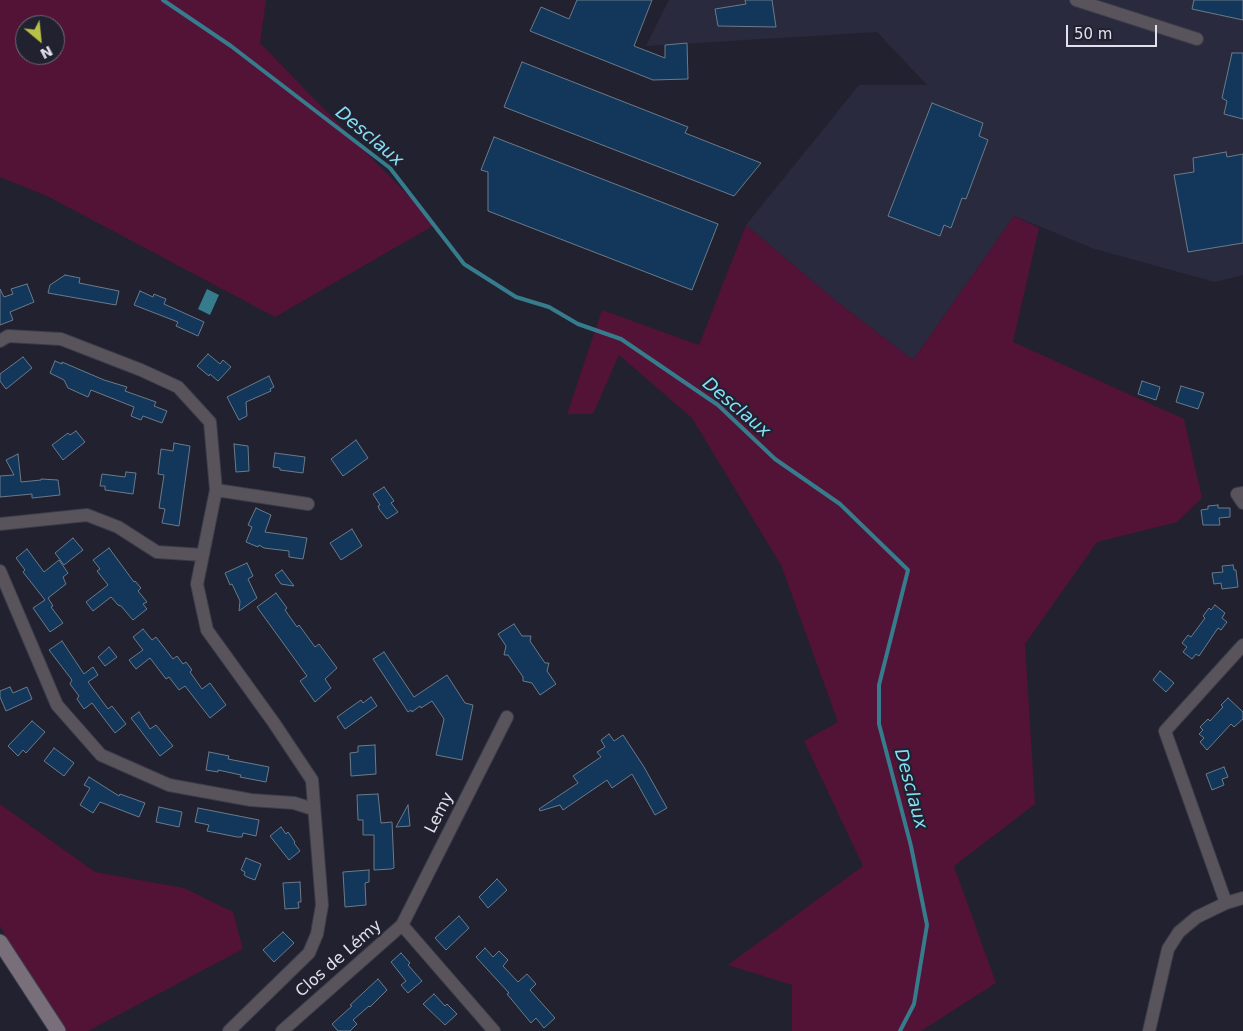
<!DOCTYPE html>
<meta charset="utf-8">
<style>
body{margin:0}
#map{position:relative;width:1243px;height:1031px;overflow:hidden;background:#212130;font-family:"DejaVu Sans",sans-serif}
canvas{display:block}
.north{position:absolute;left:15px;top:15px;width:50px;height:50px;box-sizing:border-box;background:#212130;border:1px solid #6d6e7b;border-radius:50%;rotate:152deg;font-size:14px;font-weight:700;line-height:20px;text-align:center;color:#e0e1ec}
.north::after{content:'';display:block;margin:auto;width:18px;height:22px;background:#b8c147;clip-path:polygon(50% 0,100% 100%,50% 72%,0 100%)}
.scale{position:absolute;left:1066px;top:25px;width:91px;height:22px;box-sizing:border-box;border:2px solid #e0e1ec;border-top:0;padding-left:6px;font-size:15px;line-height:18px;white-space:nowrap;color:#e0e1ec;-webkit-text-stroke:4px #212130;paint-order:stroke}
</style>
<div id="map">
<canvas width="1243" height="1031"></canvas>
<div class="north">N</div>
<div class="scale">50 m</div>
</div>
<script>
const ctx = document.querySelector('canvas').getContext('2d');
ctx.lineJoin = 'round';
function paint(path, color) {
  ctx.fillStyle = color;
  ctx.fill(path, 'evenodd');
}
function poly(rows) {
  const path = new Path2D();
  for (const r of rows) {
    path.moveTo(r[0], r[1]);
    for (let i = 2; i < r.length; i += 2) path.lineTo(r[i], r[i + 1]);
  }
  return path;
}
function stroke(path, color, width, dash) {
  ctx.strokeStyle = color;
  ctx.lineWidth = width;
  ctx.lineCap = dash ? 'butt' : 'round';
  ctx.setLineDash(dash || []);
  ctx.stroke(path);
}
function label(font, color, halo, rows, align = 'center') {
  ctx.font = font + ' "DejaVu Sans",sans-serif';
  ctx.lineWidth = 4.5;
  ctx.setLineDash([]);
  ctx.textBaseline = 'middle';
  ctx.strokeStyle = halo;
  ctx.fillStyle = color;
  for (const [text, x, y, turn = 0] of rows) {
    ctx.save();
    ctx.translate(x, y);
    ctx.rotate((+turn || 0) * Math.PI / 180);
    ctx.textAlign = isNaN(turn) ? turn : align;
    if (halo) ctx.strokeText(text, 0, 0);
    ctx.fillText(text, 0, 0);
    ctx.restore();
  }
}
const built = poly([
 [669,0,1243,0,1243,275,1215,282,1095,249,1014,216,913,360,840,304,746,225,859,85,927,85,877,32,646,46]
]);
const green = poly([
 [0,0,266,0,260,43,436,224,275,317,49,197,0,177],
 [25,25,55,25,55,55,25,55],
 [1014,216,1039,228,1013,342,1184,419,1202,498,1177,522,1097,542,1025,644,1035,804,954,866,996,983,921,1031,792,1031,792,985,728,965,863,866,804,741,838,722,781,565,692,418,619,355,593,414,567,414,602,310,699,345,746,225,840,304,913,360],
 [0,804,95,872,184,888,233,912,243,949,88,1031,60,1031,0,926]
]);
const water = poly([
 [207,289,219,295,210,315,198,309]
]);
const stream = poly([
 [163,0,231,46,390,168,464,264,516,297,549,307,578,324,621,339,718,405,775,459,840,504,908,570,879,685,879,724,911,846,927,925,914,1004,900,1031]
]);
const building = poly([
 [577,0,652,0,634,46,665,58,665,45,687,43,688,79,653,80,530,31,541,7,569,19,577,0],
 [745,0,772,0,776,27,718,26,715,9,746,4,745,0],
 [1194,0,1243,0,1243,20,1192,9,1194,0],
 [1232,53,1243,53,1243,119,1224,114,1227,101,1222,98,1232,53],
 [522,62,688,127,685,133,761,163,734,196,504,107,522,62],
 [932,103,983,123,979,136,988,140,966,199,962,198,951,228,944,225,940,236,888,216,932,103],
 [494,137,718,224,692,290,488,211,488,172,481,170,494,137],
 [1226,152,1227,157,1243,154,1243,243,1188,252,1174,175,1194,172,1193,158,1226,152],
 [65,275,80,278,79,283,119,291,116,305,48,293,50,285,65,275],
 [27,284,34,302,10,312,13,320,0,325,0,289,4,297,13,294,11,289,27,284],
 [140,291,153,297,154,294,166,299,164,304,204,322,198,336,176,326,178,322,134,305,140,291],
 [208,354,220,364,223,360,231,367,218,381,210,374,209,376,197,366,208,354],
 [23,357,32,368,6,389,0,381,0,374,23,357],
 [55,361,62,364,62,362,104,380,127,387,125,391,156,402,154,406,167,411,162,423,143,416,141,420,131,416,134,407,91,390,88,397,68,388,64,380,50,373,55,361],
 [269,376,274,387,270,389,271,391,246,402,247,416,239,420,227,397,269,376],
 [1142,381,1160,387,1156,400,1138,394,1142,381],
 [1181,386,1204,393,1198,409,1176,402,1181,386],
 [76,431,85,442,63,460,52,445,68,433,70,435,76,431],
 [356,440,368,458,343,476,331,459,356,440],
 [174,443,190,446,179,526,162,523,165,509,159,508,164,475,158,474,161,449,173,451,174,443],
 [234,444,248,446,249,471,236,472,234,444],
 [275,453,305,457,303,473,280,470,280,468,273,467,275,453],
 [18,454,21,482,41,480,41,479,58,480,60,495,32,498,32,494,0,497,0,476,14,475,6,460,18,454],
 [126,472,136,473,133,494,105,490,105,486,100,486,102,474,125,477,126,472],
 [384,487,394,501,391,503,398,512,387,519,379,509,378,506,380,505,373,494,384,487],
 [1218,505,1218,508,1230,508,1230,517,1219,518,1220,525,1203,525,1201,510,1208,509,1208,506,1218,505],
 [256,508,271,515,265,532,307,538,303,559,289,557,289,551,264,548,259,545,258,547,246,542,252,527,248,525,256,508],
 [352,529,362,546,341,560,330,543,352,529],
 [73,538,83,550,64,565,55,553,73,538],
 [109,548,134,582,135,581,141,588,138,591,147,602,143,604,147,609,133,620,121,606,118,605,111,597,93,611,86,602,108,585,97,571,100,569,93,560,109,548],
 [27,549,44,572,59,560,68,573,63,577,66,584,48,598,53,606,51,607,63,623,50,632,33,608,45,600,23,572,25,570,16,558,27,549],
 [247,563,253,576,248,579,257,598,239,611,240,601,232,584,230,585,225,573,247,563],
 [1233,565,1234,570,1236,570,1238,587,1222,589,1221,583,1214,584,1212,573,1223,572,1222,566,1233,565],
 [282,570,294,586,281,584,275,575,282,570],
 [276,593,287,608,285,610,297,627,299,625,315,647,319,644,337,668,325,679,331,688,315,702,300,681,307,676,257,607,276,593],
 [1215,605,1225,613,1222,618,1227,622,1221,630,1218,628,1199,656,1196,654,1192,659,1183,652,1187,647,1182,643,1188,635,1191,637,1205,618,1203,616,1209,608,1211,610,1215,605],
 [514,624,522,636,531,636,530,641,545,663,549,663,547,671,556,684,540,695,532,683,523,681,523,677,508,655,504,655,506,646,498,634,514,624],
 [143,629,152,640,156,637,173,659,177,656,183,664,186,662,192,670,190,672,202,689,210,683,226,705,210,718,185,686,179,690,169,677,166,679,150,658,136,669,129,660,143,650,133,637,143,629],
 [62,641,84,674,93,667,98,675,88,682,108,709,112,706,126,724,115,733,92,703,84,709,77,699,79,696,70,684,72,680,49,650,62,641],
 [109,647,117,657,105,666,98,657,109,647],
 [384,652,414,697,447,675,465,703,473,705,462,760,436,755,444,719,432,701,421,708,420,706,412,712,411,710,408,712,373,659,384,652],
 [1160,671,1174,683,1166,692,1153,680,1160,671],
 [10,687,13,693,27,687,32,699,6,711,0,697,0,691,10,687],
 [371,697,377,706,345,729,337,717,361,700,363,703,371,697],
 [1228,698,1243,712,1243,719,1234,727,1231,724,1207,750,1200,742,1204,738,1199,734,1203,730,1200,727,1208,719,1210,721,1223,707,1221,705,1228,698],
 [139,712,150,729,156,725,173,746,160,756,131,718,139,712],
 [32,721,45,732,26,753,23,750,18,756,8,746,32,721],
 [609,734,614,741,623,735,644,767,667,808,655,815,632,774,612,788,607,780,563,810,560,805,540,811,539,809,578,783,573,776,601,757,597,752,605,747,601,740,609,734],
 [375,745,376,774,351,776,350,753,358,752,358,746,375,745],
 [54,748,74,763,64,776,44,761,54,748],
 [209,752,229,756,228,759,269,767,266,782,240,777,241,775,218,770,218,772,206,770,209,752],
 [1224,767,1228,777,1222,779,1224,785,1212,790,1206,774,1224,767],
 [89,777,119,796,120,794,145,803,139,817,100,802,93,813,80,805,90,788,84,785,89,777],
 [378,794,381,823,392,822,394,868,391,869,374,870,374,835,363,835,363,820,358,820,357,795,378,794],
 [408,805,410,826,396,827,408,805],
 [159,807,182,812,179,827,156,822,159,807],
 [198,808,259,820,256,836,243,833,242,837,237,837,207,831,209,825,195,822,198,808],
 [281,827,286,834,288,832,295,842,294,843,300,851,289,860,270,836,281,827],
 [246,858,261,864,255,880,247,877,244,875,245,872,241,870,246,858],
 [369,870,369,882,365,883,366,905,345,907,343,872,369,870],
 [497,879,507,890,488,908,479,897,497,879],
 [300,882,301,902,298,902,299,908,285,909,283,883,300,882],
 [459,916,469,928,446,950,435,938,459,916],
 [283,932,294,943,274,962,263,950,283,932],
 [485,948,493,957,499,951,508,960,503,966,518,982,527,974,536,984,530,990,555,1018,544,1028,536,1018,531,1023,507,994,509,993,476,957,485,948],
 [401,953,410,963,408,965,422,981,408,993,401,985,406,981,391,962,401,953],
 [378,979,387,990,370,1007,369,1006,353,1020,357,1024,350,1031,338,1031,332,1024,352,1006,350,1005,378,979],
 [434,994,445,1006,447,1004,457,1014,445,1025,423,1004,434,994]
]);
const street = poly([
 [1076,0,1197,39],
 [0,341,8,336,61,339,141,370,178,387,210,422,216,490,197,584,207,630,274,723,312,780,322,905,317,934,309,953,229,1031],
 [216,490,308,504],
 [1243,493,1237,494,1243,503],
 [0,524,87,515,118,527,157,552,203,555],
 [0,571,57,705,101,755,169,785,251,800,294,803,313,809],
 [1226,903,1165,731,1243,645],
 [402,925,507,717],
 [282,1031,402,925,494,1031],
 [1149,1031,1168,949,1179,932,1197,917,1226,903,1243,898]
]);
const secondary = poly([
 [0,942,58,1031]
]);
const streetNames = [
 ["Lemy",440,813,-63],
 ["Clos de Lémy",339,959,-41]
];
const waterNames = [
 ["Desclaux",369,137,40],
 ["Desclaux",736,408,40],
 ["Desclaux",910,789,75]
];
paint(built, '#2a2a3f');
paint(green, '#531336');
paint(water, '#367c8c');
stroke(stream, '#367c8c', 4);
paint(building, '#12375a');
stroke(building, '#6c7a89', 1);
stroke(street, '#3c3c4a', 14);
stroke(secondary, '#3c3c4a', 17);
stroke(street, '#59545b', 12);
stroke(secondary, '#786f7a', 15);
label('16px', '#e0e1ec', '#212130', streetNames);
label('italic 18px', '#85dff5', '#212130', waterNames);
</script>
